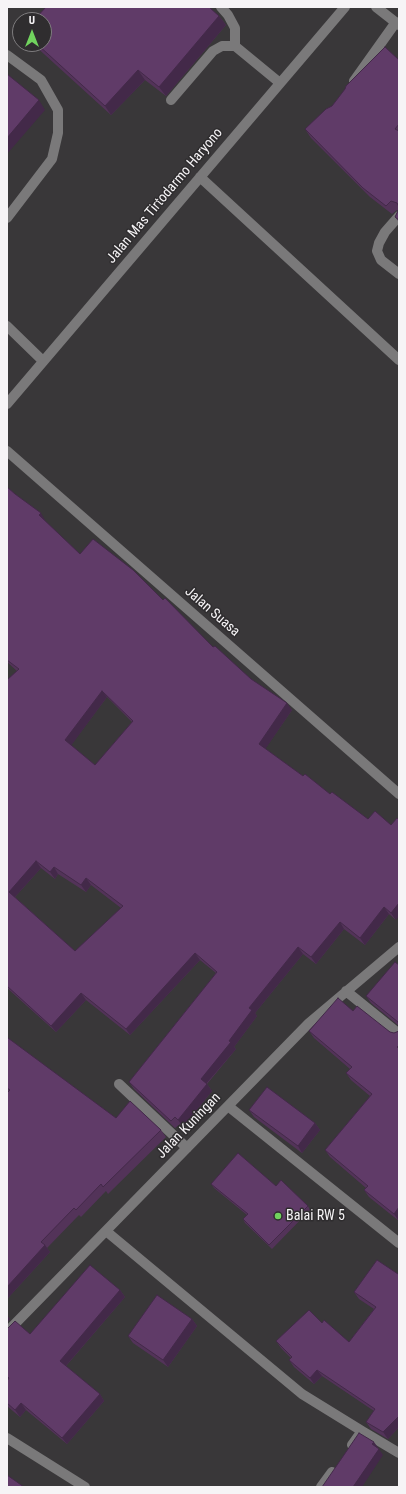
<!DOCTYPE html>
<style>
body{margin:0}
#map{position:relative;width:406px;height:1494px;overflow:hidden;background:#393739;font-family:"Roboto Condensed",sans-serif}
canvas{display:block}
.frame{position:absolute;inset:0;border:8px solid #f6f4f6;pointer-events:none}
.north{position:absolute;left:12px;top:12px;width:40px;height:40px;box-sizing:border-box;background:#2f2d2f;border:1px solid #7f7d7f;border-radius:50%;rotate:0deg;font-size:11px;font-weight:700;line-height:16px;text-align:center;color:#f6f4f6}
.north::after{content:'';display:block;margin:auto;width:14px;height:18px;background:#71d35e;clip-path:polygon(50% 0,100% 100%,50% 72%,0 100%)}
</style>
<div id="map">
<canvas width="406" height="1494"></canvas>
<div class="frame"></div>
<div class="north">U</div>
</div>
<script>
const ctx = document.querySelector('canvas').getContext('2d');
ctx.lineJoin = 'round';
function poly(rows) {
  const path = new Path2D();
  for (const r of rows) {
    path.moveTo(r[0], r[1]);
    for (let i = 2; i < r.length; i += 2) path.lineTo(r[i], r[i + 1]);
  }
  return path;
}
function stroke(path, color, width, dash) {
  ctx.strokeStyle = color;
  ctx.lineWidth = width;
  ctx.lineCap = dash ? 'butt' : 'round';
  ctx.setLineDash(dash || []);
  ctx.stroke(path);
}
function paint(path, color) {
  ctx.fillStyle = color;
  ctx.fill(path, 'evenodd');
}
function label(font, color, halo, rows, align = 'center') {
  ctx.font = font + ' "Roboto Condensed",sans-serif';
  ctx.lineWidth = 3;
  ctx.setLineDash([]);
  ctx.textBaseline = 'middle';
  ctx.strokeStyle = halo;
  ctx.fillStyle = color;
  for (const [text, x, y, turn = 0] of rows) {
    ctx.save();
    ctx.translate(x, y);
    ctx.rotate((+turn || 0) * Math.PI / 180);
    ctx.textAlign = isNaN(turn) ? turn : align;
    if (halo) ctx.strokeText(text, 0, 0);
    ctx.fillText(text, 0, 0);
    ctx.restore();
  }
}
const minor = poly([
 [221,7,228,15,235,28,235,46],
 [376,7,399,25],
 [7,55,41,80,58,110,58,133,52,159,7,218],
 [354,81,396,22],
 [171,100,213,51,222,46,235,46,280,83],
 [200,177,399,360],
 [399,216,385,232,379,243,377,251,381,260,399,274],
 [7,326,43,361],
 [7,404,345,7],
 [7,451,399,794],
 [346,991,399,1034],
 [119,1084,187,1148],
 [228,1106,399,1243],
 [106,1231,302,1394,362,1431,352,1445],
 [7,1332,309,1023,399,947],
 [362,1431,399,1453],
 [7,1438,85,1487],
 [321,1487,332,1472]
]);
const wall = poly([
 [219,16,226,25,166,96,145,80,111,115,33,44,44,44],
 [399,60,399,222,395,217,398,210,397,210,392,214,370,197,311,138,305,129,332,106],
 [7,487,45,520,45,521,80,554,163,600,213,647,251,679,292,710,265,749,303,776,396,920,389,914,365,945,344,929,316,964,303,954,255,1013,257,1016,234,1047,236,1049,207,1084,212,1091,183,1127,180,1124,175,1128,134,1089,129,1082,216,973,200,960,130,1035,86,1000,56,1032,7,988,7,680,17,671,7,662],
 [107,697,132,722,95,765,71,745],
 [41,868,55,879,58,874,86,892,91,885,121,908,75,951,15,897],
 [399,965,399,1026,371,1003,366,996],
 [353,1011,390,1032,394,1033,399,1031,399,1221,369,1197,364,1190,366,1188,330,1157,325,1150,370,1096,351,1080,346,1073,350,1069,314,1038,309,1031],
 [7,1039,116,1118,161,1130,166,1137,108,1194,106,1191,81,1217,79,1215,47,1248,50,1252,7,1299,8,1092,7,1091],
 [249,1110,315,1123,320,1130,302,1153,254,1117],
 [211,1184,276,1186,308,1206,310,1210,272,1249,245,1223,243,1219,247,1215,214,1188],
 [399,1273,399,1427,388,1439,371,1429,366,1422,374,1411,322,1376,314,1384,294,1367,289,1360,291,1358,281,1348,276,1341,322,1323,349,1342,374,1309,359,1299,354,1292,398,1274],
 [120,1290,125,1297,66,1366,100,1394,104,1401,67,1444,26,1410,20,1417,7,1406,7,1381,8,1379,7,1379,7,1329,30,1334],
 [192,1319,197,1326,168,1367,133,1343,128,1336]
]);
const shadedWall = poly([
 [219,16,226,25,166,96,159,87],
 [138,70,145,80,111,115,105,106],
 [39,100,45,110,7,154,7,138],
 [41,513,45,520,44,522,39,515],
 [102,691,107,697,70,747,65,740],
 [287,703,292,710,264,751,259,744],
 [36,861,41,868,14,898,9,892],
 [54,867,58,874,55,879,50,872],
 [86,878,91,885,86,892,81,885],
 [399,903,399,916,396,920,391,913],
 [384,907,389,914,365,945,360,938],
 [340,922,344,929,316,964,311,957],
 [298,947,303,954,255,1013,257,1016,234,1047,236,1049,205,1085,201,1079,229,1041,249,1008],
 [195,953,200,960,130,1035,126,1029],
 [81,993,86,1000,56,1032,51,1026],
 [207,1084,212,1091,183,1127,178,1120],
 [315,1123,320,1130,302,1153,298,1146],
 [399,1207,399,1221,394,1214],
 [45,1245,50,1252,7,1299,7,1287],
 [120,1290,125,1297,64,1368,60,1361],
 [7,1315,10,1319,7,1323],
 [192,1319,197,1326,168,1367,163,1360],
 [317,1370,322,1376,314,1384,310,1378],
 [100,1394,104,1401,67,1444,62,1438],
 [21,1403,26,1410,20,1417,15,1410],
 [399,1416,399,1427,388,1439,383,1432],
 [374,1442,379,1449,377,1451,372,1444],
 [379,1449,383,1455,362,1487,353,1487]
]);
const building = poly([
 [46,7,209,7,219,16,159,87,138,70,105,106,37,44,44,44,44,20,34,20,46,7],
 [385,47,399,60,399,124,395,129,399,131,399,207,397,203,391,201,386,206,363,188,305,129,326,109,332,106,345,89,346,86,385,47],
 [7,74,39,100,7,138,7,74],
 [399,209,399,220,395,217,399,209],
 [7,487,15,494,41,513,39,515,80,554,93,539,133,570,163,600,165,598,213,647,215,646,251,679,287,703,259,744,303,776,305,774,330,794,332,792,368,819,375,811,391,825,397,818,399,820,399,903,391,913,384,907,360,938,340,922,311,957,298,947,249,1008,252,1010,229,1041,231,1042,201,1079,207,1084,178,1120,175,1117,171,1121,129,1082,217,972,195,953,126,1029,81,993,51,1026,7,986,7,680,19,669,7,660,7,487],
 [102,691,133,721,95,765,65,740,102,691],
 [36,861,50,872,54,867,81,885,86,878,123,906,75,951,9,892,36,861],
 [395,962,399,965,399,1024,398,1022,366,996,395,962],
 [338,998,353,1011,357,1006,390,1032,394,1033,399,1031,399,1045,397,1047,399,1049,399,1207,394,1214,364,1190,368,1186,325,1150,372,1094,346,1073,352,1067,309,1031,338,998],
 [8,1038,116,1118,130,1101,161,1130,103,1187,101,1184,76,1210,74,1208,41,1242,45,1245,7,1287,7,1093,10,1090,7,1088,7,1039,8,1038],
 [267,1087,315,1123,298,1146,249,1110,267,1087],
 [238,1153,276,1186,281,1180,308,1206,269,1245,243,1219,248,1214,211,1184,238,1153],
 [377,1260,398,1274,399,1273,399,1416,383,1432,366,1422,375,1409,317,1370,310,1378,289,1360,292,1357,276,1341,309,1310,322,1323,324,1320,349,1342,376,1307,354,1292,377,1260],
 [90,1265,120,1290,60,1361,100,1394,62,1438,21,1403,15,1410,7,1403,7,1381,9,1378,7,1376,7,1329,15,1321,30,1334,90,1265],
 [157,1295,192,1319,163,1360,128,1336,157,1295],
 [359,1433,374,1442,372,1444,379,1449,353,1487,322,1487,359,1433],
 [7,1475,24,1487,7,1487,7,1475]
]);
const markers = [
 [278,1216,4,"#71d35e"]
];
const streetNames = [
 ["Jalan Mas Tirtodarmo Haryono",165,196,-50],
 ["Jalan Suasa",212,612,41],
 ["Jalan Kuningan",189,1126,-46]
];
const poiNames = [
 ["Balai RW 5",286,1216]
];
stroke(minor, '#7a797a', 10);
paint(wall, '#533359');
paint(shadedWall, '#432949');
paint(building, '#603b68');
stroke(building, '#432949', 1);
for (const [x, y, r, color] of markers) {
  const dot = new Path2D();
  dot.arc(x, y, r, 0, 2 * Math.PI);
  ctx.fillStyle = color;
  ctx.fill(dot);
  stroke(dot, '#2f2d2f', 1.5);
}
label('14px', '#f6f4f6', '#2f2d2f', streetNames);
label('14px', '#f6f4f6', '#2f2d2f', poiNames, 'left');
</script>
